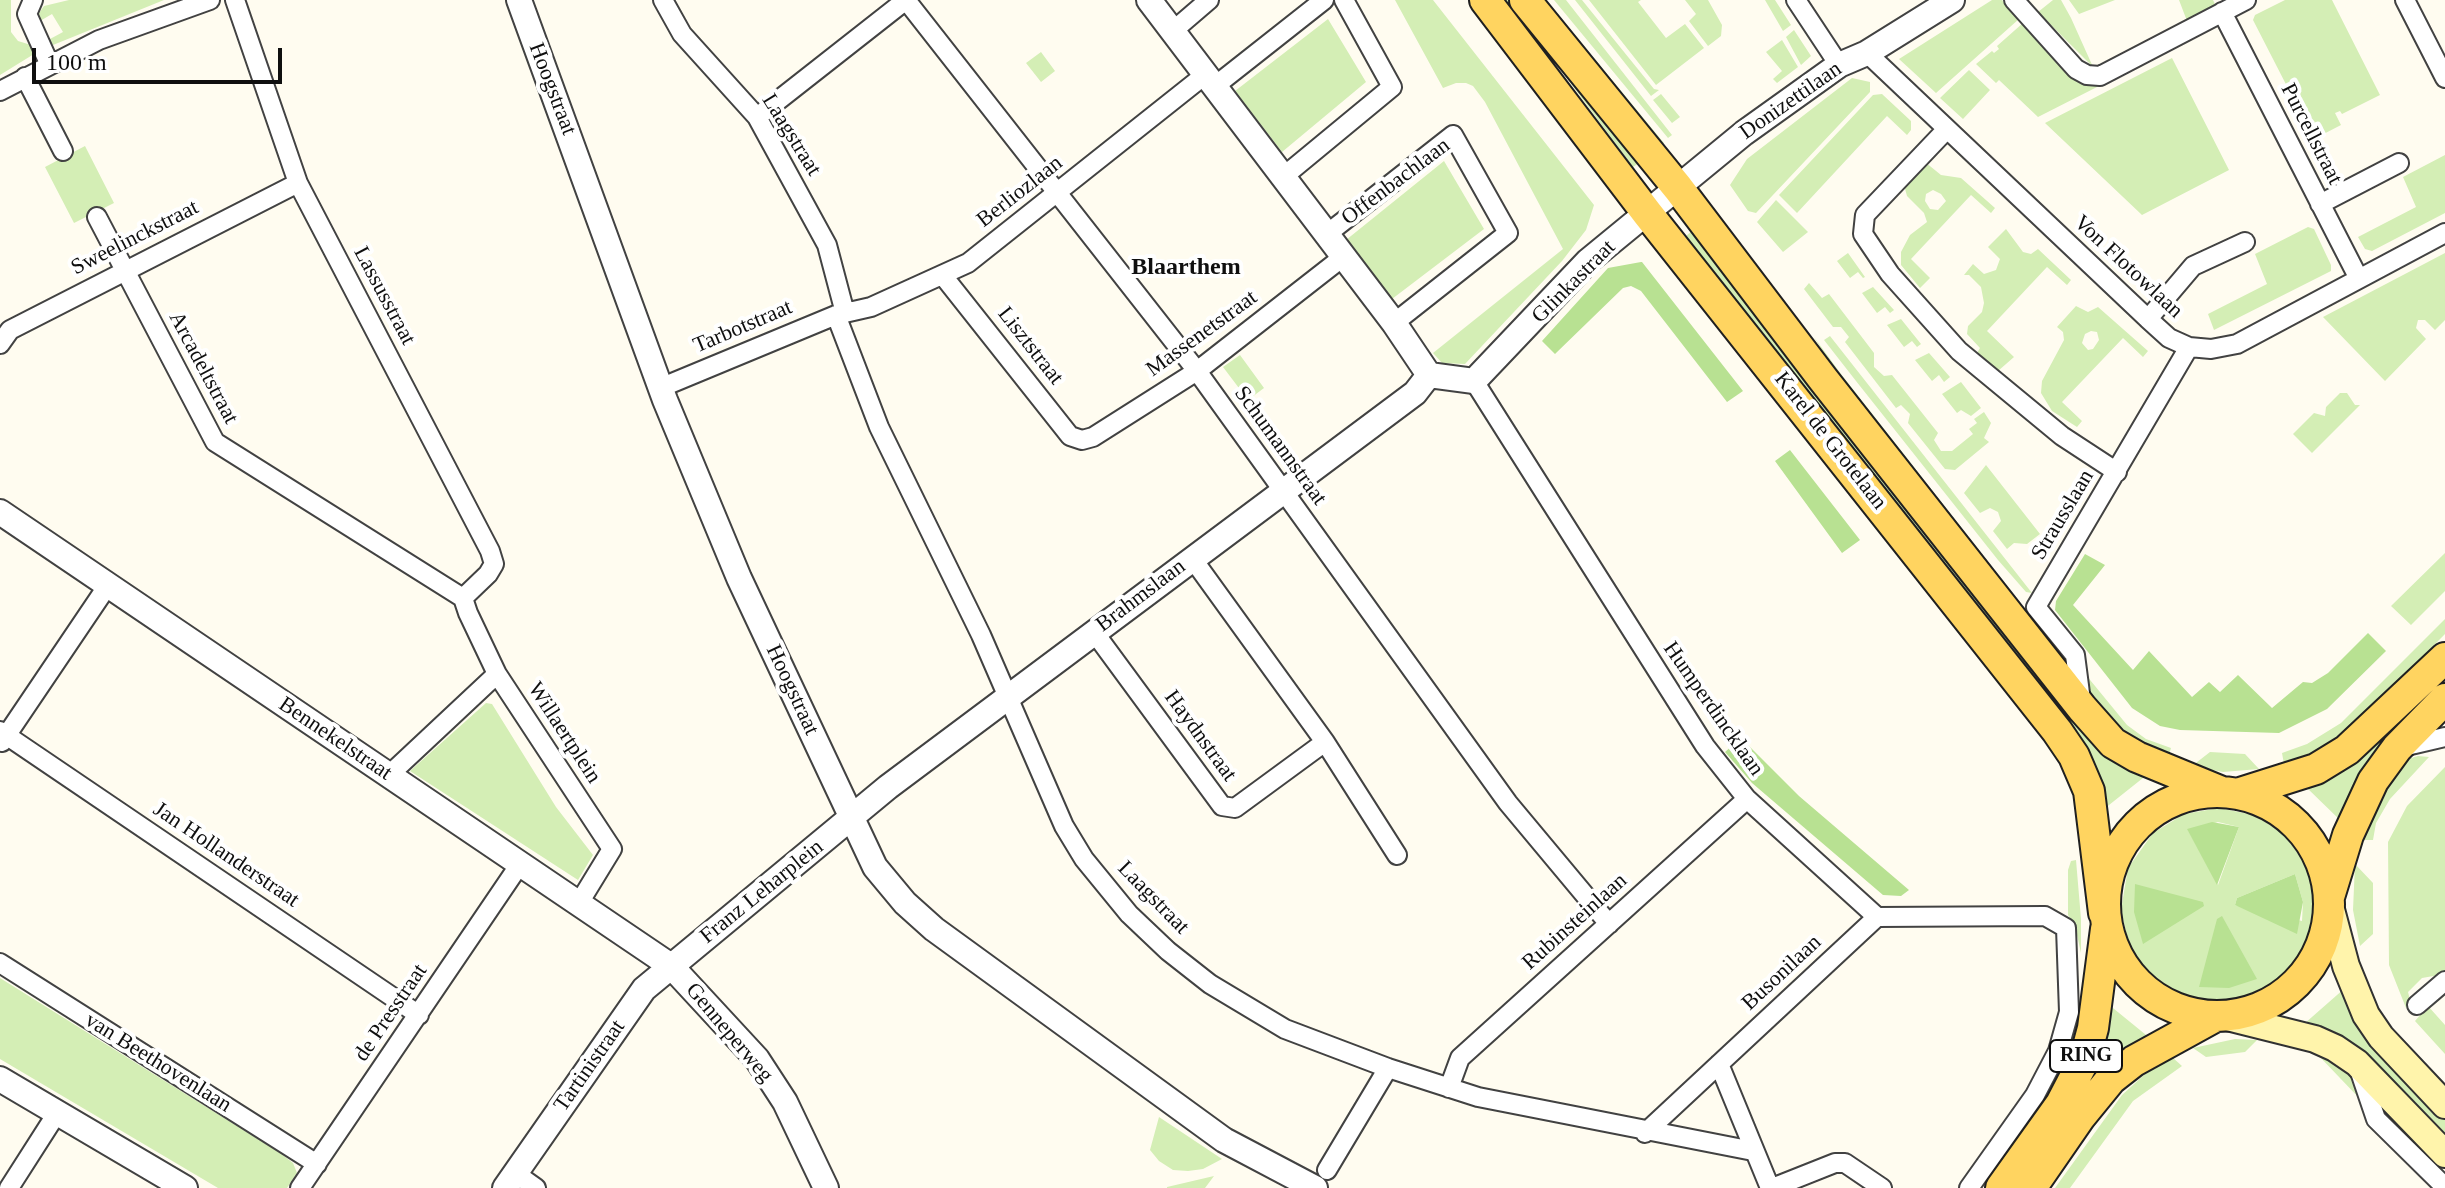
<!DOCTYPE html>
<style>
body{margin:0}
#map{position:relative;width:2445px;height:1188px;overflow:hidden;background:#fffcf0;font-family:Georgia,serif}
canvas{display:block}
.scale{position:absolute;left:32px;top:48px;width:250px;height:36px;box-sizing:border-box;border:4px solid #0f0f0f;border-top:0;padding-left:10px;font-size:24px;line-height:28px;white-space:nowrap;color:#0f0f0f;-webkit-text-stroke:6px #fff;paint-order:stroke}
</style>
<div id="map">
<canvas width="2445" height="1188"></canvas>
<div class="scale">100 m</div>
</div>
<script>
const ctx = document.querySelector('canvas').getContext('2d');
ctx.lineJoin = 'round';
function paint(path, color) {
  ctx.fillStyle = color;
  ctx.fill(path, 'evenodd');
}
function poly(rows) {
  const path = new Path2D();
  for (const r of rows) {
    if (r.length === 3) {
      path.moveTo(r[0] + r[2], r[1]);
      path.arc(r[0], r[1], r[2], 0, 2 * Math.PI);
      continue;
    }
    path.moveTo(r[0], r[1]);
    for (let i = 2; i < r.length; i += 2) path.lineTo(r[i], r[i + 1]);
  }
  return path;
}
function stroke(path, color, width, dash) {
  ctx.strokeStyle = color;
  ctx.lineWidth = width;
  ctx.lineCap = dash ? 'butt' : 'round';
  ctx.setLineDash(dash || []);
  ctx.stroke(path);
}
function label(font, color, halo, rows, align = 'center') {
  ctx.font = font + ' Georgia,serif';
  ctx.lineWidth = 8;
  ctx.setLineDash([]);
  ctx.textBaseline = 'middle';
  ctx.strokeStyle = halo;
  ctx.fillStyle = color;
  for (const [text, x, y, turn = 0] of rows) {
    ctx.save();
    ctx.translate(x, y);
    ctx.rotate((+turn || 0) * Math.PI / 180);
    ctx.textAlign = isNaN(turn) ? turn : align;
    if (halo) ctx.strokeText(text, 0, 0);
    ctx.fillText(text, 0, 0);
    ctx.restore();
  }
}
const green = poly([
 [0,0,11,0,11,32,18,41,31,45,34,54,0,75],
 [69,0,164,0,53,45,50,39,63,32,52,14,40,21,39,13,44,6],
 [1395,0,1433,0,1594,205,1586,230,1562,261,1465,364,1442,363,1433,353,1563,249,1485,102,1473,86,1466,83,1456,83,1443,88],
 [1496,0,1515,0,1645,159,1633,167,1560,69],
 [1537,0,1546,0,1664,143,1658,148],
 [1554,0,1566,0,1672,135,1668,138],
 [1575,0,1582,0,1654,89,1659,90,1651,96],
 [1589,0,1641,0,1638,2,1666,38,1685,24,1704,48,1656,85],
 [1685,0,1708,0,1722,25,1721,36,1708,46,1689,21,1696,14],
 [1765,0,1775,0,1791,25,1783,31],
 [1992,0,2002,0,2019,19,1936,93,1899,59],
 [2053,0,2061,0,2071,18,2093,67,2038,12],
 [2069,0,2115,0,2079,14],
 [2179,0,2213,0,2216,6,2187,21],
 [2285,0,2332,0,2380,95,2342,114,2340,111,2335,113,2341,125,2314,139,2253,20,2255,15],
 [1328,19,1366,82,1282,152,1235,91],
 [2023,23,2074,77,2099,86,2038,117,1999,80,1996,83,1976,64,1992,51,1994,53,1999,49,1997,46],
 [1794,30,1811,56,1801,65,1786,37],
 [1782,40,1798,67,1777,83,1773,79,1782,71,1766,52],
 [1041,52,1055,71,1041,82,1026,63],
 [2172,58,2229,170,2142,215,2045,123],
 [1969,70,1990,90,1963,119,1940,98],
 [1852,78,1870,82,1870,92,1756,213,1748,211,1730,185,1747,159],
 [1661,94,1680,117,1672,123,1653,100],
 [1882,94,1911,121,1911,130,1907,135,1887,116,1797,213,1779,195,1873,95],
 [85,146,114,203,74,223,45,167],
 [2445,155,2445,213,2372,251,2365,249,2358,237,2416,207,2403,177],
 [1444,161,1484,229,1392,299,1346,240],
 [1925,162,1941,175,1961,178,1995,208,1991,213,1971,195,1911,259,1930,278,1920,288,1901,265,1901,252,1910,235,1927,222,1924,213,1907,196,1904,185],
 [1933,190,1941,194,1946,201,1938,210,1930,209,1925,201,1926,194],
 [1776,200,1808,232,1783,252,1757,222],
 [2308,227,2314,229,2331,265,2331,271,2214,330,2208,314,2267,284,2255,254],
 [2006,229,2023,252,2031,254,2038,249,2071,280,2067,285,2047,267,1987,331,2014,357,1998,371,1977,353,1980,348,1967,334,1968,326,1982,312,1984,303,1981,287,1969,275,1964,275,1973,264,1984,274,1996,270,2000,259,1988,247],
 [1692,231,1789,358,2148,774,2104,809,1681,240],
 [1848,253,1865,277,1863,278,1858,272,1850,278,1837,261],
 [2445,253,2445,320,2435,330,2425,320,2418,320,2416,328,2426,339,2385,381,2323,317],
 [1809,283,1822,298,1829,294,1874,353,1874,367,1884,376,1892,375,1938,433,1934,440,1941,451,1952,451,1973,434,1969,429,1977,423,1974,419,1984,412,1991,423,1984,438,1989,442,1955,470,1945,469,1908,423,1910,414,1901,405,1896,408,1845,342,1849,337,1841,327,1833,327,1804,289],
 [1873,287,1894,310,1890,313,1885,307,1877,313,1862,293],
 [2076,306,2088,312,2098,307,2148,351,2143,357,2123,338,2062,402,2082,421,2077,427,2052,411,2041,393,2042,381,2064,340,2063,332,2057,327],
 [2091,331,2097,332,2099,340,2093,349,2088,350,2082,343,2085,334],
 [1901,319,1921,344,1917,347,1912,341,1904,347,1887,325],
 [1830,336,2032,593,2026,592,1998,560,1856,381,1824,340],
 [1814,337,1841,374,1989,563,1980,560,1854,403],
 [1929,353,1950,377,1944,382,1939,375,1932,381,1915,360],
 [1240,355,1264,388,1248,400,1223,367],
 [1961,382,1981,408,1971,416,1961,410,1957,413,1942,394],
 [2340,393,2347,393,2355,405,2360,405,2312,453,2293,434,2314,413,2325,416,2326,407],
 [1986,465,2040,534,2027,544,2014,543,2007,549,1993,531,2001,521,1998,512,1990,508,1980,513,1964,493],
 [2445,553,2445,591,2411,625,2391,606],
 [2445,619,2445,634,2358,722,2316,752,2284,764,2282,753,2307,744,2341,723],
 [2445,673,2445,687,2342,822,2306,787],
 [2086,675,2127,725,2146,739,2171,748,2168,758,2136,744,2091,703],
 [486,703,492,704,556,807,593,855,578,880,410,771],
 [2210,752,2245,754,2259,769,2223,772,2192,766],
 [2418,756,2429,757,2390,799,2376,823,2373,840,2360,840,2378,793,2408,759],
 [2445,767,2445,974,2422,978,2408,992,2411,1004,2406,1008,2389,965,2388,842,2407,806],
 [2219,808,2254,815,2284,834,2309,869,2315,912,2307,947,2286,976,2256,996,2221,1003,2179,995,2149,975,2129,945,2121,910,2128,868,2153,833,2184,814],
 [2218,822,2239,827,2218,885,2188,830],
 [2295,874,2303,902,2302,921,2235,905,2237,898],
 [2076,860,2081,919,2081,953,2075,926,2068,915,2068,870,2071,861],
 [2355,864,2373,883,2373,934,2360,946,2353,910],
 [0,978,280,1153,293,1163,297,1173,287,1188,218,1188,0,1059],
 [2345,988,2445,1115,2445,1136,2304,1024],
 [2108,1004,2151,1039,2085,1085],
 [2428,1006,2445,1025,2445,1054,2415,1021],
 [2235,1039,2257,1040,2245,1052,2206,1057,2193,1048],
 [2321,1054,2354,1077,2361,1100,2318,1055],
 [2172,1057,2182,1066,2133,1101,2070,1188,2055,1188,2122,1095,2144,1075],
 [1159,1117,1222,1159,1203,1169,1188,1171,1173,1170,1159,1161,1150,1150],
 [1214,1176,1205,1188,1167,1188,1167,1187]
]);
const forest = poly([
 [1641,262,1642,262,1743,391,1727,402,1641,291,1631,286,1623,288,1555,354,1542,341,1608,268],
 [1790,450,1860,540,1842,553,1775,461],
 [2085,554,2105,565,2073,605,2133,670,2149,651,2192,697,2209,682,2220,692,2238,675,2272,708,2303,682,2312,683,2328,673,2368,633,2386,651,2327,709,2279,733,2180,730,2160,726,2132,708,2055,610,2056,601],
 [1741,738,1799,796,1909,890,1901,896,1883,895,1752,783,1725,752],
 [2212,822,2239,827,2217,885,2187,829],
 [2295,874,2303,902,2297,934,2235,905,2237,898],
 [2135,884,2203,902,2204,906,2143,944,2134,912],
 [2222,916,2257,979,2229,988,2199,987,2217,919]
]);
const minor = poly([
 [33,0,27,14,49,63],
 [235,0,298,183,490,551,494,564,488,574,463,598,468,613,497,674,612,849,579,903],
 [663,0,682,34,757,117,827,245,845,313],
 [906,0,1197,371,1508,803,1609,924],
 [1796,0,1839,65],
 [2014,0,2076,69,2087,75,2100,76,2246,0],
 [2405,0,2445,78],
 [2222,12,2358,277],
 [1174,30,1209,0],
 [1867,53,2148,319,2169,338,2189,347,2211,349,2237,344,2445,233],
 [25,77,63,151],
 [1215,86,1324,0],
 [0,91,99,40,210,0],
 [757,117,906,0],
 [1946,130,1865,215,1863,234,1890,274,1959,351,2062,436,2117,472],
 [1283,177,1392,87,1344,0],
 [2320,204,2399,163],
 [97,217,215,442,463,598],
 [1327,234,1453,135,1508,233,1394,323],
 [944,277,1070,436,1082,440,1093,437,1197,371,1343,257],
 [836,315,879,427,981,635,1064,826,1084,859,1129,914,1168,951,1210,984,1285,1029,1388,1068,1478,1097,1753,1151],
 [2148,319,2193,266,2245,242],
 [0,344,10,330,298,183],
 [1474,381,1705,746,1747,799,1877,917,2045,916,2066,928,2069,1012,2058,1051,2035,1095,1969,1188],
 [660,388,836,315,871,307,968,263,1206,74],
 [1192,558,1325,742,1397,855],
 [1094,632,1222,806,1235,808,1325,742],
 [2081,701,2075,655,2036,607,2189,347],
 [0,731,419,1015],
 [2,742,108,585],
 [2398,748,2445,737],
 [388,776,497,674],
 [0,963,317,1164],
 [2417,1005,2445,981],
 [1719,1064,1770,1188],
 [2359,1069,2376,1119,2445,1187],
 [1449,1088,1460,1058,1747,799],
 [1645,1133,1877,917],
 [1327,1170,1388,1068],
 [515,1173,536,1188],
 [9,1188,57,1113],
 [300,1188,520,864],
 [1772,1188,1835,1163,1845,1163,1882,1188]
]);
const tertiary = poly([
 [519,0,665,400,739,578,875,867,905,903,934,929,1224,1140,1315,1188],
 [1149,0,1394,323,1429,375],
 [1429,375,1474,381,1588,261,1744,133,1839,65,1867,53,1952,0],
 [0,512,671,966,757,1059,785,1102,826,1188],
 [0,1079,185,1188],
 [505,1188,644,989,888,787,1415,393,1429,375]
]);
const secondary = poly([
 [2329,902,2346,966,2366,1015,2381,1037,2445,1105],
 [2227,1017,2315,1039,2335,1048,2357,1063,2445,1154]
]);
const primary = poly([
 [1485,0,1647,213,2057,731,2074,756,2089,791,2104,913],
 [1525,0,1678,188,1823,379,2082,708,2113,743,2137,757,2222,792],
 [2217,904,112],
 [2237,794,2316,769,2347,750,2445,658],
 [2329,897,2348,835,2373,781,2397,748,2445,699],
 [2001,1188,2061,1104,2085,1058,2093,1028,2106,929],
 [2031,1188,2080,1117,2111,1079,2134,1061,2214,1017]
]);
const shields = [
 [2086,1056,72]
];
const shieldNames = [
 ["RING",2086,1056]
];
const streetNames = [
 ["Hoogstraat",552,89,69],
 ["Donizettilaan",1791,101,-35],
 ["Purcellstraat",2311,134,63],
 ["Laagstraat",791,135,58],
 ["Offenbachlaan",1396,182,-37],
 ["Berliozlaan",1020,192,-38],
 ["Sweelinckstraat",135,238,-27],
 ["Von Flotowlaan",2128,267,43],
 ["Glinkastraat",1574,282,-45],
 ["Lassusstraat",384,296,62],
 ["Tarbotstraat",743,327,-23],
 ["Massenetstraat",1202,334,-36],
 ["Lisztstraat",1030,346,52],
 ["Arcadeltstraat",203,368,62],
 ["Karel de Grotelaan",1830,441,52],
 ["Schumannstraat",1280,446,54],
 ["Strausslaan",2063,515,-59],
 ["Brahmslaan",1141,596,-37],
 ["Hoogstraat",792,690,65],
 ["Humperdincklaan",1713,709,55],
 ["Willaertplein",564,733,57],
 ["Haydnstraat",1200,736,54],
 ["Bennekelstraat",335,739,34],
 ["Jan Hollanderstraat",226,855,34],
 ["Franz Leharplein",762,892,-39],
 ["Laagstraat",1153,898,46],
 ["Rubinsteinlaan",1575,922,-42],
 ["Busonilaan",1782,973,-43],
 ["de Presstraat",391,1013,-56],
 ["Genneperweg",729,1033,50],
 ["van Beethovenlaan",158,1063,32],
 ["Tartinistraat",590,1066,-55]
];
const neighbourhoodNames = [
 ["Blaarthem",1186,268]
];
paint(green, '#d4eeb5');
paint(forest, '#b8e192');
stroke(minor, '#424242', 22);
stroke(tertiary, '#424242', 28);
stroke(secondary, '#313131', 30);
stroke(primary, '#202020', 34);
stroke(minor, '#fff', 18);
stroke(tertiary, '#fff', 24);
stroke(secondary, '#fff4ab', 26);
stroke(primary, '#ffd460', 30);
for (const [x, y, w] of shields) {
  const box = new Path2D();
  box.roundRect(x - w / 2, y - 16, w, 32, 6);
  ctx.fillStyle = '#fff';
  ctx.fill(box);
  stroke(box, '#0f0f0f', 2);
}
label('bold 20px', '#0f0f0f', null, shieldNames);
label('22px', '#0f0f0f', '#fff', streetNames);
label('bold 24px', '#0f0f0f', '#fff', neighbourhoodNames);
</script>
